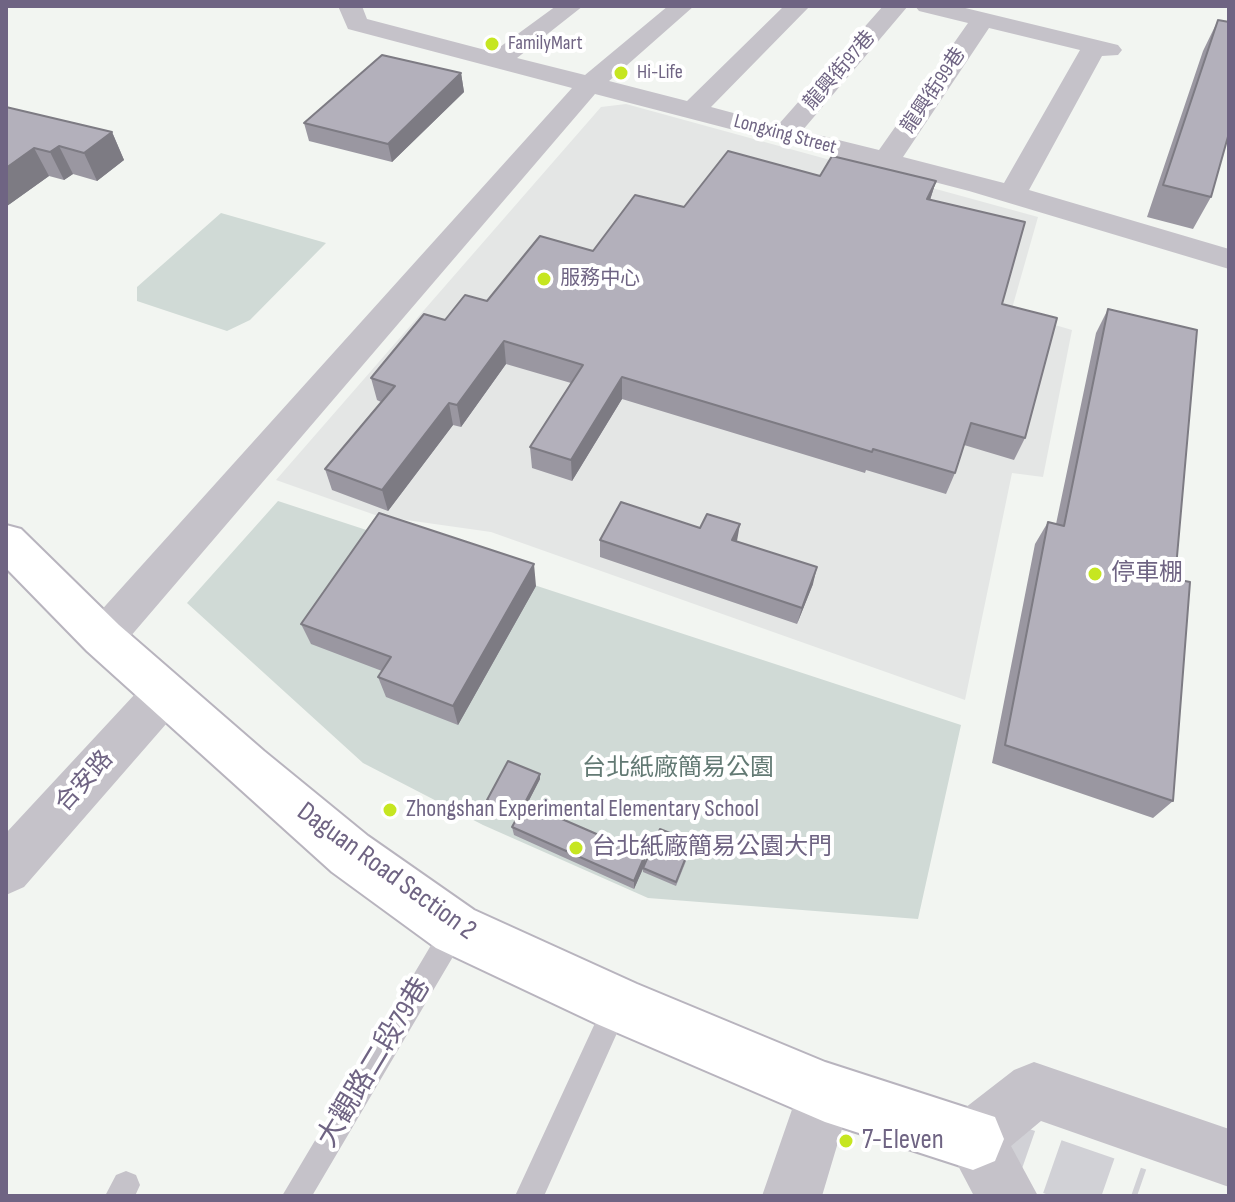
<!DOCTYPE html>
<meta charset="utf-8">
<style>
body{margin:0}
#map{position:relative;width:1235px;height:1202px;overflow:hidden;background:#f2f5f1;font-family:"Sofia Sans Condensed",sans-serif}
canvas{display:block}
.frame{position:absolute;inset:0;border:8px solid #6f6483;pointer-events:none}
</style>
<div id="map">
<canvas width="1235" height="1202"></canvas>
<div class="frame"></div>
</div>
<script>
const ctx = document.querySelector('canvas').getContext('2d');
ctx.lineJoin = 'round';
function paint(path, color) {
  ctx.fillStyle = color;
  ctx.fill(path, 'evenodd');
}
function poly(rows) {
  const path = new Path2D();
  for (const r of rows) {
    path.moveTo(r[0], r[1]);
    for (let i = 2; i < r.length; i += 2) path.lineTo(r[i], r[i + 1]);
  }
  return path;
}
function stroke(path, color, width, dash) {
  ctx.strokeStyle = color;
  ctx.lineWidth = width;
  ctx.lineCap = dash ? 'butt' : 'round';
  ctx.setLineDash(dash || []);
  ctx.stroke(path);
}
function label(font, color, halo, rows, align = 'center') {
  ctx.font = font + ' "Sofia Sans Condensed","Noto Sans TC",sans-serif';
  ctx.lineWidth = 8;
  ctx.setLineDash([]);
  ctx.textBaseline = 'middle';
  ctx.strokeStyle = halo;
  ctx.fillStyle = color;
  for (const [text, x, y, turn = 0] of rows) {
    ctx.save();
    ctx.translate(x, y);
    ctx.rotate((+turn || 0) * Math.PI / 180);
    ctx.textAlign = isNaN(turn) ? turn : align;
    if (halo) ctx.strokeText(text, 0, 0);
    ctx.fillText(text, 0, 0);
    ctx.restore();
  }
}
const built = poly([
 [626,104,1038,217,1011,312,1072,330,1043,477,1012,473,965,700,491,532,378,516,276,480,601,107]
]);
const green = poly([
 [221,213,326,243,250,320,227,331,137,301,137,287],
 [278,501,961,725,918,919,648,898,483,825,363,763,187,603]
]);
const secondaryTunnel = poly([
 [973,1139,1137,1196]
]);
const service = poly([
 [455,917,464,920,467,929,464,938,312,1196,282,1196,446,920,455,917],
 [617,991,626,995,630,1004,544,1196,515,1196,608,995,617,991],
 [126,1171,136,1175,140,1185,135,1196,105,1196,116,1175,126,1171]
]);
const minor = poly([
 [338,6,362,6,367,19,493,52,556,6,583,6,517,58,585,75,668,6,694,6,609,81,687,101,784,6,810,6,711,107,778,125,883,6,908,6,802,131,879,150,968,23,919,11,915,6,957,6,1118,45,1122,50,1118,55,1102,56,1029,190,1229,249,1229,269,969,191,595,94,118,651,103,656,88,651,81,638,88,625,572,88,348,29,338,6],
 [989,28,1080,50,1004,183,903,157,989,28],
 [164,674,180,680,186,694,180,708,24,887,6,895,6,833,148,680,164,674],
 [1034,1062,1229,1129,1229,1187,1041,1121,1011,1146,1038,1196,974,1196,944,1139,952,1118,1014,1070,1034,1062],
 [825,1064,845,1072,853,1092,822,1196,762,1196,805,1072,825,1064]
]);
const secondary = poly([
 [6,525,21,529,119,625,264,751,368,836,474,910,637,984,825,1062,995,1117,1004,1139,995,1161,973,1170,825,1122,597,1024,436,948,332,872,87,651,6,568,6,525]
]);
const wall = poly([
 [1218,20,1211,197,1193,229,1147,217,1203,51],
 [461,73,464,92,392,162,309,141,304,123],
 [6,107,112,132,124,160,97,181,73,174,64,180,49,176,7,206,6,206],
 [820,176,936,181,930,200,1002,304,1025,438,1014,460,964,445,955,473,946,494,866,470,865,473,622,399,572,481,532,468,530,447,571,383,506,364,461,427,453,425,388,511,332,490,325,469,381,402,377,400,371,378,445,320,684,207],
 [1108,309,1175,579,1173,801,1153,818,992,763,1035,544,1048,522,1056,524,1096,333],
 [600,540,737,541,813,584,797,624,600,557],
 [536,586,458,725,386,697,378,677,382,671,311,644,301,624],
 [540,774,540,779,527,804,645,855,645,864,634,889,514,835,512,827,517,817,489,804,487,800],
 [692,846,676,886,643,872,643,868]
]);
const shadedWall = poly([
 [461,73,464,92,392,162,388,144],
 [112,132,124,160,97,181,84,153],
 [59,146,73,174,64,180,50,152],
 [34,148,49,176,7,206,6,204,6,168],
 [936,181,929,203,927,199],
 [504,341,506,364,461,427,457,405],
 [622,377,622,399,572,481,571,460],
 [449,403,453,425,388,511,382,490],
 [740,524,737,541,732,540],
 [534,564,536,586,458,725,453,706],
 [817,567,813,584,797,624,802,608],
 [540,774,540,779,520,818,519,814],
 [645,855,645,864,634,889,634,881]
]);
const building = poly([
 [1218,20,1229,22,1229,133,1211,197,1163,185,1218,20],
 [382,55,461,73,388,144,304,123,382,55],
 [6,107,112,132,84,153,59,146,50,152,34,148,6,168,6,107],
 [728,151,820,176,832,156,936,181,927,199,1025,222,1002,304,1057,318,1025,438,971,423,955,473,873,449,872,452,622,377,571,460,530,447,583,365,504,341,457,405,449,403,382,490,325,469,395,386,371,378,424,314,445,320,465,295,487,301,540,236,593,251,635,195,684,207,728,151],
 [1108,309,1197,330,1175,579,1190,582,1173,801,1005,745,1048,522,1064,526,1108,309],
 [621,502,700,528,707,514,740,524,732,540,817,567,802,608,600,540,621,502],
 [379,513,534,564,453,706,378,677,391,657,301,624,379,513],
 [508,761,540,774,519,814,487,800,508,761],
 [525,803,645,855,634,881,512,827,525,803],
 [660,829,692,842,676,882,643,868,660,829]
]);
const markers = [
 [492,44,8,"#c6e621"],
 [621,73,8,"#c6e621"],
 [544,279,8,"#c6e621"],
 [1095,574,8,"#c6e621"],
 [390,810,8,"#c6e621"],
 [576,848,8,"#c6e621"],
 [846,1141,8,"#c6e621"]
];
const farPoinames = [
 ["FamilyMart",508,44],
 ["Hi-Life",637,73],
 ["服務中心",560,279]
];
const farStreetnames = [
 ["龍興街97巷",840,71,-49],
 ["龍興街99巷",934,91,-56],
 ["Longxing Street",785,135,15]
];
const poiNames = [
 ["停車棚",1111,574],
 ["Zhongshan Experimental Elementary School",406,810],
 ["台北紙廠簡易公園大門",592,848]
];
const parkNames = [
 ["台北紙廠簡易公園",678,769]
];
const streetNames = [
 ["合安路",85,782,-48]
];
const nearStreetnames = [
 ["Daguan Road Section 2",386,872,36],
 ["大觀路二段79巷",375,1063,-59]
];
const nearPoinames = [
 ["7-Eleven",862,1141]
];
paint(built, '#e4e6e5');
paint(green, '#d0dad6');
stroke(secondaryTunnel, '#d1d1d6', 56, [56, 28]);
stroke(secondary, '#b8b4be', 4);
paint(service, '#c5c2c9');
paint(minor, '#c5c2c9');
paint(secondary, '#fff');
paint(wall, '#9a97a1');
paint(shadedWall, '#7d7b83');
paint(building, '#b3b0bb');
stroke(building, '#7d7b83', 2);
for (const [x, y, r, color] of markers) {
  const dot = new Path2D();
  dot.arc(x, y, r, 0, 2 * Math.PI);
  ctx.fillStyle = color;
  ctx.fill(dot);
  stroke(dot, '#fff', 3);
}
label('20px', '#6f6483', '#fff', farPoinames, 'left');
label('20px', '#6f6483', '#fff', farStreetnames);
label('24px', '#6f6483', '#fff', poiNames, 'left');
label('24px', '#637a74', '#fff', parkNames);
label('24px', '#6f6483', '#fff', streetNames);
label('28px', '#6f6483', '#fff', nearStreetnames);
label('28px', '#6f6483', '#fff', nearPoinames, 'left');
</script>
